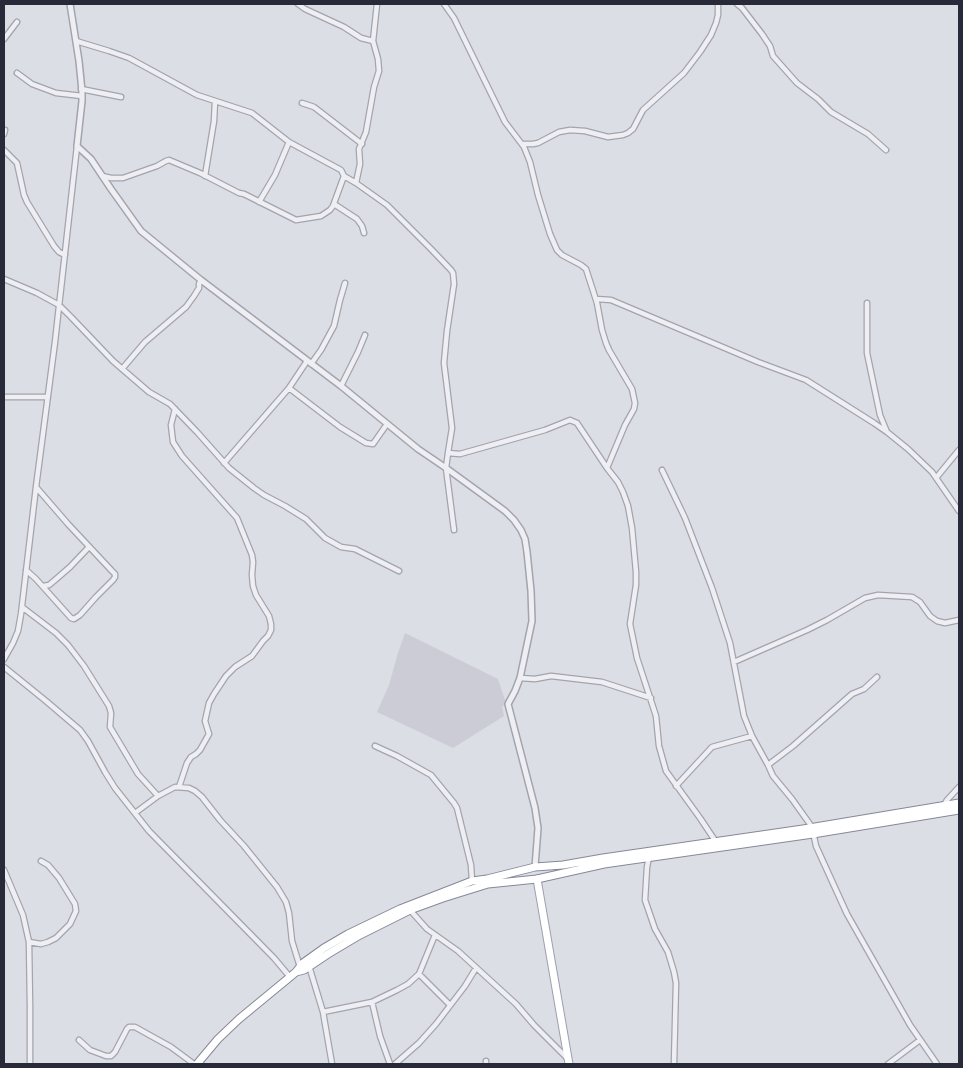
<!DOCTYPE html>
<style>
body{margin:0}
#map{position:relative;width:963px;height:1068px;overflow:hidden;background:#dcdee5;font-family:"Work Sans",sans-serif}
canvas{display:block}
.frame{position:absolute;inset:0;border:5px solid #282a39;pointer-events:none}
</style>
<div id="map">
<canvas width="963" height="1068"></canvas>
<div class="frame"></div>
</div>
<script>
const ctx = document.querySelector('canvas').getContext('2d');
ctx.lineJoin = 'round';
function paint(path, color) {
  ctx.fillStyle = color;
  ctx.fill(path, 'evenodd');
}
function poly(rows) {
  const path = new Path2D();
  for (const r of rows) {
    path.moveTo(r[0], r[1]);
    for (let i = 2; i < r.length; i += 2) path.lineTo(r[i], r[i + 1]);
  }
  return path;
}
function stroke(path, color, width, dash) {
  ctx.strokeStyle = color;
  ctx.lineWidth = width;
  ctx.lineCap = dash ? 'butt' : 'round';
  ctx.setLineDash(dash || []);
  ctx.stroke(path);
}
const built = poly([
 [405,633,498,679,506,703,502,707,504,716,453,748,377,712,389,685,398,653]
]);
const minor = poly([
 [298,4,305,9,344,27,361,38,373,41],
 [444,4,454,18,505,122,524,147,530,162,538,195,550,234,557,250,562,255,581,265,586,269,597,303,602,330,606,343,609,350,632,389,635,403,634,409,625,425,607,468,618,482,623,492,628,506,632,528,636,572,636,585,630,624,637,658,656,716,659,746,666,771,700,818,716,842],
 [737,4,742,8,762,34,770,46,773,56,797,83,818,99,831,112,868,134,886,150],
 [4,39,17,22],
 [76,41,109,51,129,58,197,95,252,113,289,142,341,170,344,176,356,183,387,205,431,249,451,270,453,273,454,284,447,331,444,363,452,428,448,453,446,468,454,530],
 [17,73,32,84,56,93,82,96],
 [81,89,121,97],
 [302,103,314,107,362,144],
 [4,134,5,130],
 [522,144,533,144,538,143,559,132,570,130,585,131,608,137,623,135,628,133,633,129,643,110,684,73,700,52,711,35,716,23,718,15,718,4],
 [4,150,17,163,24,195,27,202,54,246,59,252,65,255],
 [102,176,111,178,123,178,157,166,166,161,169,160,200,173,239,193,244,194,296,220,321,216,330,210,333,206,344,176],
 [205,176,214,121,215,101],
 [356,183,360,164,359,149,366,132,374,87,379,71,378,59,373,41,377,4],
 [259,202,275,175,289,142],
 [334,204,357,219,362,226,364,233],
 [4,279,37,293,59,305,72,318,113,361,149,392,170,404,197,432,229,468,254,488,264,495,285,506,306,519,325,538,341,547,355,549,399,571],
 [596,299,611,300,758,362,806,380,874,423,887,432],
 [867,303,867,353,880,415,887,432,908,449,932,472,959,511],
 [311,364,321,350,334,326,340,300,345,283],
 [122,369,145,342,186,307,194,296,199,288,199,284,201,280],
 [341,386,358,352,365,335],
 [289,388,340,427,366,443,373,444,387,424],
 [4,397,48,397],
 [175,409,171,425,173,442,182,456,237,518,252,555,253,562,252,575,253,586,256,595,269,616,271,624,271,630,268,636,263,641,252,656,235,667,226,676,214,694,209,703,205,721,209,734,200,750,196,754,191,757,187,763,179,787],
 [448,453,460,454,545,430,570,420,577,423,607,468],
 [224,463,289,388,307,361],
 [662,470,685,518,712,588,730,643,744,716,752,736,768,765],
 [936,478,959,450],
 [26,570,36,579,71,618,74,619,80,615,96,597,113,580,115,577,115,574,112,571,68,524,36,487],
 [43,586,49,585,55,580,70,567,89,547],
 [22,607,56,633,68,645,84,666,109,706,111,713,110,727,138,774,158,796,135,813],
 [4,659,13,643,18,631,21,614,36,487,55,342,77,146],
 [734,662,807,630,827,620,865,598,878,595,912,597,920,602,930,616,937,621,945,623,959,620],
 [4,667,46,701,80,730,88,741,105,772,115,788,149,831,274,958,290,977],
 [877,677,864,689,852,694,793,746,768,765,773,776,792,799,812,827,816,846,847,914,910,1025,937,1064],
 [520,678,535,679,551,676,602,682,651,698],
 [375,746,397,756,431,775,454,803,457,808,471,865,472,881],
 [676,786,712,747,752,736],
 [158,796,175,787,189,788,195,791,202,797,220,820,244,846,277,887,286,902,289,913,292,941,300,967],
 [944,805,947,800,959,787],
 [649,857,647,867,645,900,655,929,668,952,674,972,676,983,674,1064],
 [4,870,23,915,29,942,30,1006,30,1064],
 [410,910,427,929,458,951,516,1004,534,1025,567,1058],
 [29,942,41,944,48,942,56,938,70,924,76,911,75,904,59,878,48,865,41,861],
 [309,966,323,1012,372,1002,397,990,408,984,419,974,435,935],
 [419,974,450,1005],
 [372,1002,380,1036,390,1064],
 [323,1012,332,1064],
 [79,1040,90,1050,106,1056,111,1056,115,1052,127,1029,129,1027,135,1027,171,1047,194,1064],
 [486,1061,486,1064],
 [395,1064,419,1043,436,1024,465,986,476,968],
 [888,1064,920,1040]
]);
const tertiary = poly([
 [70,4,79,61,82,91,82,101,77,146,91,159,111,189,141,231,201,280,341,386,418,449,446,468,505,511,514,520,521,530,525,539,527,552,531,591,532,621,520,678,515,691,508,704,535,808,538,828,535,867]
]);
const primary = poly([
 [537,879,569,1064]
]);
const trunk = poly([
 [296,972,304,970,328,954,360,935,410,910,443,898,488,884,537,879,604,864,813,834,959,810],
 [197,1064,218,1039,239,1019,296,972,303,963,324,948,348,934,400,909,472,881,487,879,535,867,563,865,603,858,803,829,959,803]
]);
paint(built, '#cbccd5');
stroke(minor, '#a2a4ae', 7);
stroke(tertiary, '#a2a4ae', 8);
stroke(primary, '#9da0af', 9);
stroke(trunk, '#868899', 9);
stroke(minor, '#efeff3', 4.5);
stroke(tertiary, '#efeff3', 5);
stroke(primary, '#fff', 7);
stroke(trunk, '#fff', 7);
</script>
